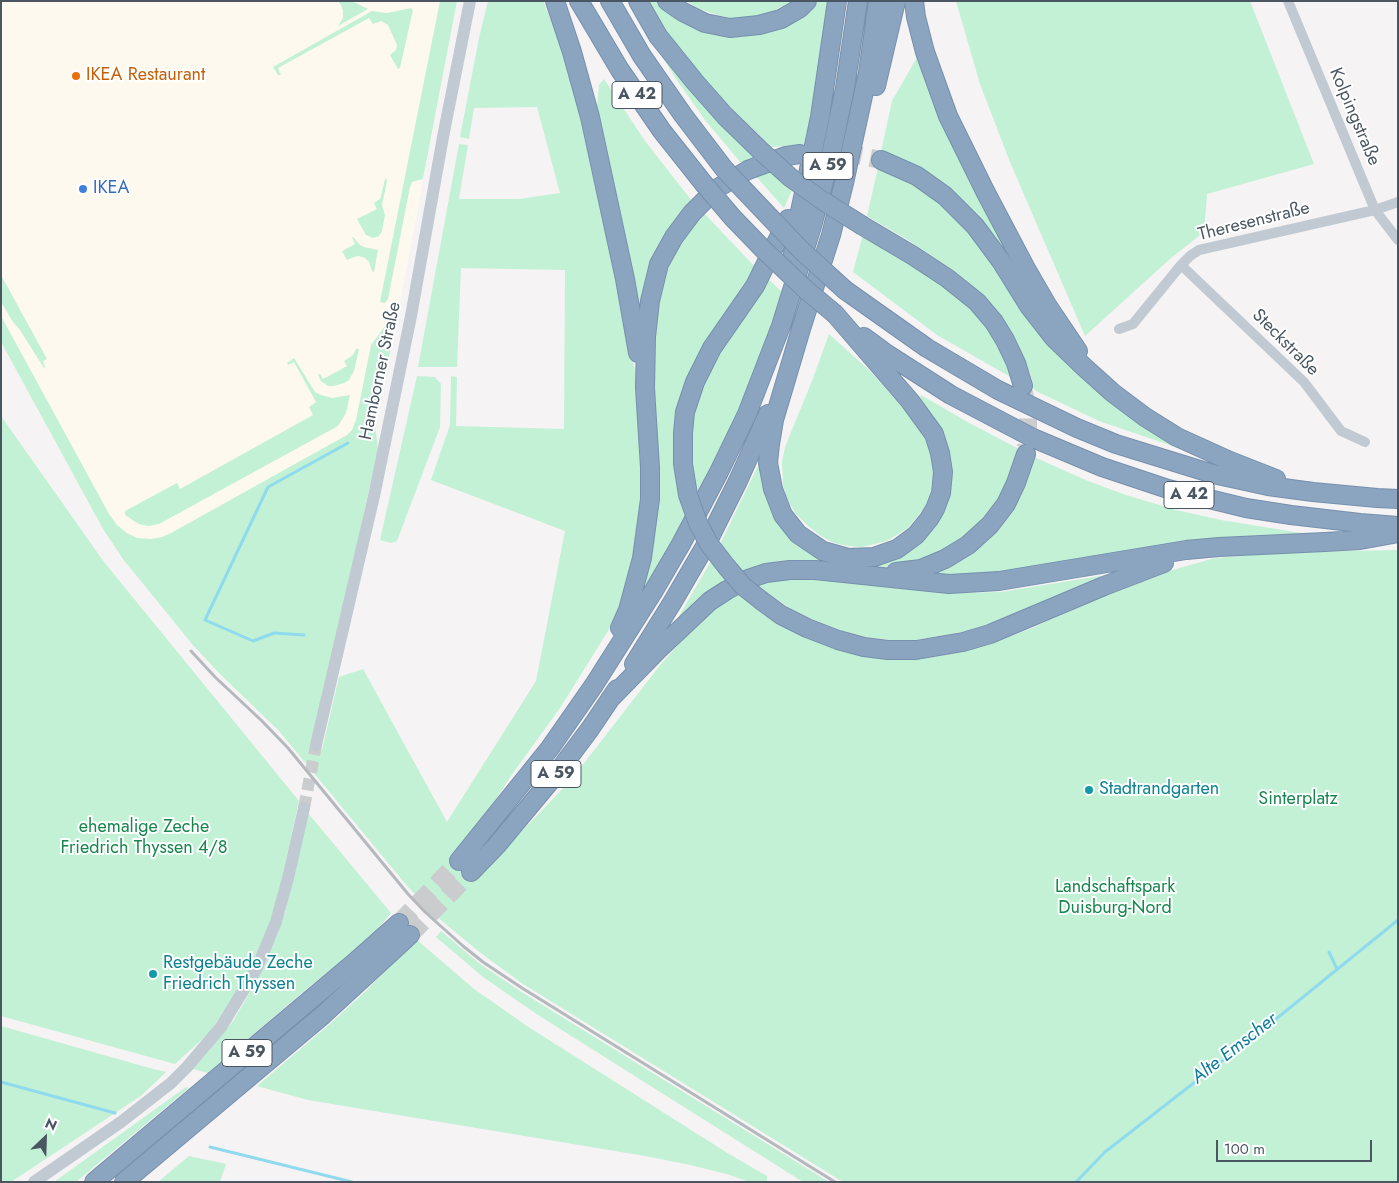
<!DOCTYPE html>
<meta charset="utf-8">
<style>
body{margin:0}
#map{position:relative;width:1399px;height:1183px;overflow:hidden;background:#f5f3f3;font-family:Jost,sans-serif}
canvas{display:block}
.frame{position:absolute;inset:0;border:2px solid #4a5661;pointer-events:none}
.north{position:absolute;left:20px;top:1113px;width:50px;height:50px;-webkit-text-stroke:4px #fff;paint-order:stroke;rotate:24deg;font-size:14px;font-weight:700;line-height:20px;text-align:center;color:#4a5661}
.north::after{content:'';display:block;margin:auto;width:18px;height:22px;background:#4a5661;clip-path:polygon(50% 0,100% 100%,50% 72%,0 100%)}
.scale{position:absolute;left:1216px;top:1140px;width:156px;height:22px;box-sizing:border-box;border:2px solid #4a5661;border-top:0;padding-left:6px;font-size:15px;line-height:18px;white-space:nowrap;color:#4a5661;-webkit-text-stroke:4px #fff;paint-order:stroke}
</style>
<div id="map">
<canvas width="1399" height="1183"></canvas>
<div class="frame"></div>
<div class="north">N</div>
<div class="scale">100 m</div>
</div>
<script>
const ctx = document.querySelector('canvas').getContext('2d');
ctx.lineJoin = 'round';
function paint(path, color) {
  ctx.fillStyle = color;
  ctx.fill(path, 'evenodd');
}
function poly(rows) {
  const path = new Path2D();
  for (const r of rows) {
    path.moveTo(r[0], r[1]);
    for (let i = 2; i < r.length; i += 2) path.lineTo(r[i], r[i + 1]);
  }
  return path;
}
function stroke(path, color, width, dash) {
  ctx.strokeStyle = color;
  ctx.lineWidth = width;
  ctx.lineCap = dash ? 'butt' : 'round';
  ctx.setLineDash(dash || []);
  ctx.stroke(path);
}
function label(font, color, halo, rows, align = 'center') {
  ctx.font = font + ' Jost,sans-serif';
  ctx.lineWidth = 4;
  ctx.setLineDash([]);
  ctx.textBaseline = 'middle';
  ctx.strokeStyle = halo;
  ctx.fillStyle = color;
  for (const [text, x, y, turn = 0] of rows) {
    ctx.save();
    ctx.translate(x, y);
    ctx.rotate((+turn || 0) * Math.PI / 180);
    ctx.textAlign = isNaN(turn) ? turn : align;
    if (halo) ctx.strokeText(text, 0, 0);
    ctx.fillText(text, 0, 0);
    ctx.restore();
  }
}
const commercial = poly([
 [1,1,457,1,400,303,375,425,123,559,103,529,1,342]
]);
const green = poly([
 [338,1,352,1,368,9,338,26,343,18,343,11,341,5],
 [440,1,457,1,423,179,412,182,410,187,388,299,385,303,380,302],
 [488,1,543,1,563,51,573,81,621,290,634,365,641,405,646,497,629,585,613,623,560,708,513,773,476,829,463,844,478,877,571,780,661,664,696,625,715,607,738,593,757,609,781,624,805,637,837,650,863,656,886,658,916,659,954,653,993,643,1032,628,1103,595,1155,575,1215,558,1293,552,1398,550,1398,1182,843,1182,523,984,482,954,443,922,408,887,279,731,219,673,192,644,123,559,103,529,1,342,1,316,109,514,117,525,127,533,137,538,151,539,162,537,171,533,347,435,352,430,356,420,371,345,397,310,400,303,375,425,378,448,345,601,312,739,322,750,339,677,363,669,447,822,536,681,565,531,431,480,450,425,451,376,457,377,456,426,564,429,565,270,461,268,457,367,418,367,459,144,468,145,459,199,519,199,560,193,537,107,474,108,469,139,460,137,479,38],
 [628,1,631,1,756,157,741,163,705,120,676,79],
 [647,1,656,1,680,19,703,29,805,13,817,1,831,1,812,112,804,144,772,147,736,113,703,78,667,32],
 [686,1,794,1,769,13,751,17,731,18,718,15,699,9],
 [956,1,1250,1,1314,164,1207,194,1204,232,1171,258,1085,336,1010,162,980,84],
 [411,8,413,10,400,68,398,69,390,55,396,50,397,45,388,25,381,21,373,24,369,18,278,68,281,75,278,75,273,67,372,11,387,13],
 [919,54,1034,295,981,221,945,185,921,169,894,156,881,152,892,101],
 [604,79,645,141,692,201,667,232,652,262,640,322,596,117,599,85],
 [768,168,793,188,784,208,754,174],
 [878,168,915,183,941,203,969,231,996,267,1025,310,1190,452,1099,421,1034,390,1031,376,1025,360,1013,335,1000,315,983,296,954,271,908,240,867,216],
 [386,178,387,181,382,205,385,215,382,231,379,236,373,238,366,235,357,219,377,209,374,203,380,199,381,196,385,179],
 [702,211,757,269,706,342,687,378,677,407,673,433,673,463,677,486,686,516,643,591,640,587,657,468,652,338,657,302,666,269,679,240],
 [863,234,944,284,972,307,999,344,1014,379,937,335,853,272],
 [353,237,360,245,364,247,378,250,374,272,372,271,369,262,365,258,359,256,354,257,347,260,342,251,355,244,352,238],
 [1,275,47,359,43,361,45,367,44,368,20,330,13,322,1,302],
 [766,277,782,292,779,308,740,410,698,495,694,483,691,463,689,435,700,383],
 [829,334,868,369,915,421,925,438,932,455,933,471,931,489,926,505,918,516,908,528,887,541,862,547,848,546,834,543,821,536,807,525,795,513,787,498,783,485,782,462,785,447,812,381],
 [356,349,359,349,354,371,349,380,344,383,334,386,328,386,321,381,318,375,320,374,323,379,347,366,344,361,353,355],
 [294,358,315,392,321,395,332,398,350,395,346,413,338,426,159,524,149,526,142,525,137,523,125,515,125,511,177,483,180,489,313,415,309,407,316,402,294,362,288,365,287,363],
 [417,376,435,377,441,384,440,427,397,541,391,543,380,540],
 [921,395,971,424,1019,449,1009,480,999,501,984,521,941,555,894,567,865,566,879,564,914,547,929,533,939,519,949,452,944,435,934,418,920,398],
 [1,416,104,562,299,801,274,914,257,954,238,991,209,1033,175,1064,1,1016],
 [1034,457,1088,481,1126,495,1176,510,1221,520,1301,533,1300,536,999,575,931,575,931,573,947,567,966,557,984,544,997,532,1013,510,1025,488],
 [759,464,763,467,765,491,841,564,816,561,783,562,743,572,730,556,720,544],
 [711,561,728,582,682,618,679,616],
 [1106,575,1107,578,985,627,946,635,915,640,891,640,867,637,842,631,814,620,791,609,756,585,772,579,809,578,867,583,922,590,961,593,1001,592],
 [308,813,391,913,371,937,303,992,208,1073,193,1069,233,1021,245,1001,264,966,278,933,285,913],
 [441,931,480,964,520,991,829,1182,803,1182,538,1015,483,977,436,937],
 [417,940,474,989,530,1028,729,1154,767,1176,767,1182,749,1182,727,1174,690,1165,645,1156,308,1100,257,1086,331,1023,366,991,392,963],
 [1,1026,153,1069,166,1072,142,1095,91,1129,11,1182,1,1182],
 [186,1087,189,1088,76,1182,54,1182],
 [189,1156,226,1164,220,1182,158,1182]
]);
const stream = poly([
 [304,635,274,633,253,641,205,620,268,487,348,443],
 [1329,952,1337,969],
 [1,1082,115,1113],
 [210,1147,352,1182],
 [1076,1182,1105,1152,1276,1019,1398,920]
]);
const tertiaryTunnel = poly([
 [304,808,316,745]
]);
const motorwayTunnel = poly([
 [817,152,823,151,853,154,881,160],
 [1024,392,1028,413,1028,439,1026,448],
 [399,923,459,861],
 [410,935,471,872]
]);
const minor = poly([
 [1288,1,1375,210,1398,240],
 [1181,265,1304,382,1341,431,1365,442],
 [1119,329,1133,324,1181,265,1190,256,1199,250,1375,210,1398,202]
]);
const tertiary = poly([
 [316,745,374,496,411,316,443,137,470,1],
 [34,1182,121,1122,171,1083,187,1067,221,1027,257,968,276,922,288,878,304,808]
]);
const motorway = poly([
 [555,1,572,52,590,117,625,279,638,353],
 [579,1,620,70,662,131,704,184],
 [610,1,642,56,683,115,725,170],
 [638,1,658,36,695,82,725,116,762,152],
 [667,1,683,12,705,23,730,28,759,25,781,19,800,8,807,1],
 [914,1,916,17,925,52,948,116,985,191,1025,267,1047,305,1078,351],
 [876,86,896,1],
 [881,160,917,176,945,196,975,226,1001,261,1029,306,1054,338,1083,366,1113,393,1145,417,1177,437,1230,461,1276,479],
 [863,226,912,255,947,278,977,302,994,322,1005,340,1016,363,1023,386],
 [793,254,798,221,820,117,837,1],
 [845,290,927,348,998,390,1077,428,1116,444,1213,474,1268,486,1313,492,1377,498,1398,499],
 [835,314,910,401,934,434,940,453,943,472,941,493,935,509,929,519,916,535,897,549,874,557,848,558,823,551,798,534,783,515,773,489,768,463,770,444,774,420,801,329,831,235,844,183,868,73,878,1],
 [864,337,887,354,951,395,1033,438,1102,467,1168,489,1246,508,1291,515,1360,523,1398,526],
 [683,433,685,412,695,382,712,348,755,286,788,219],
 [896,572,921,569,945,559,968,545,990,525,1006,504,1016,483,1026,454],
 [762,601,781,615,807,628,838,640,864,647,888,650,916,650,963,642,990,634,1104,586,1164,563],
 [620,628,628,610,642,558,650,499,650,468,645,388,646,337,650,301,659,264,674,237,692,213,716,189,748,170,786,156,800,154],
 [634,664,672,603,707,543,738,481,768,414],
 [610,699,658,650,710,601,727,590,748,579,766,573,790,570,815,570,949,584,999,581,1186,550,1219,547,1325,542,1360,540,1398,533],
 [459,861,550,748,594,685,653,592,681,544,719,472,747,414,781,326,812,226,831,155,845,88,858,1],
 [471,872,497,845,557,773,590,729,617,689],
 [94,1182,354,963,399,923],
 [124,1182,323,1015,410,935]
]);
const rail = poly([
 [191,651,215,677,262,721,288,748,408,894,425,912,463,946,483,962,522,988,835,1182]
]);
const motorwayBridge = poly([
 [762,152,791,178,823,201,863,226],
 [725,170,801,250,845,290],
 [704,184,733,218,764,250,805,289,835,314],
 [683,433,683,464,688,495,698,523,709,544,726,566,743,586,762,601]
]);
const markers = [
 [76,76,5,"#e8710a"],
 [83,189,5,"#3f7fe0"],
 [1089,790,5,"#0f9aa8"],
 [153,974,5,"#0f9aa8"]
];
const shields = [
 [637,95,50],
 [828,166,50],
 [1189,495,50],
 [556,774,50],
 [247,1053,50]
];
const shieldNames = [
 ["A 42",637,95],
 ["A 59",828,166],
 ["A 42",1189,495],
 ["A 59",556,774],
 ["A 59",247,1053]
];
const foodNames = [
 ["IKEA Restaurant",86,76]
];
const streetNames = [
 ["Kolpingstraße",1354,117,67],
 ["Theresenstraße",1254,222,-14],
 ["Steckstraße",1285,343,45],
 ["Hamborner Straße",381,371,-78]
];
const shopNames = [
 ["IKEA",93,189]
];
const cultureNames = [
 ["Stadtrandgarten",1099,790],
 ["Restgebäude Zeche",163,964],
 ["Friedrich Thyssen",163,985]
];
const parkNames = [
 ["Sinterplatz",1298,800],
 ["ehemalige Zeche",144,828],
 ["Friedrich Thyssen 4/8",144,849],
 ["Landschaftspark",1115,888],
 ["Duisburg-Nord",1115,909]
];
const waterNames = [
 ["Alte Emscher",1235,1049,-38]
];
paint(commercial, '#fdf9ef');
paint(green, '#c3f1d5');
stroke(stream, '#90daee', 3);
stroke(tertiaryTunnel, '#caccce', 12, [12, 6]);
stroke(motorwayTunnel, '#caccce', 18, [18, 9]);
stroke(motorway, '#7690ad', 20);
stroke(minor, '#c1cad2', 10);
stroke(tertiary, '#c1cad2', 12);
stroke(motorway, '#8ba5c1', 18);
stroke(rail, '#b5b8bd', 3);
stroke(motorwayBridge, '#7690ad', 20, []);
stroke(motorwayBridge, '#8ba5c1', 18);
for (const [x, y, r, color] of markers) {
  const dot = new Path2D();
  dot.arc(x, y, r, 0, 2 * Math.PI);
  ctx.fillStyle = color;
  ctx.fill(dot);
  stroke(dot, '#fff', 2);
}
for (const [x, y, w] of shields) {
  const box = new Path2D();
  box.roundRect(x - w / 2, y - 13.5, w, 27, 4);
  ctx.fillStyle = '#fff';
  ctx.fill(box);
  stroke(box, '#4a5661', 1);
}
label('bold 16px', '#4a5661', null, shieldNames);
label('18px', '#c56008', '#fff', foodNames, 'left');
label('18px', '#4a5661', '#fff', streetNames);
label('18px', '#366cbe', '#fff', shopNames, 'left');
label('18px', '#0d838f', '#fff', cultureNames, 'left');
label('18px', '#17864f', '#fff', parkNames);
label('italic 19px', '#0c7c9b', '#fff', waterNames);
</script>
